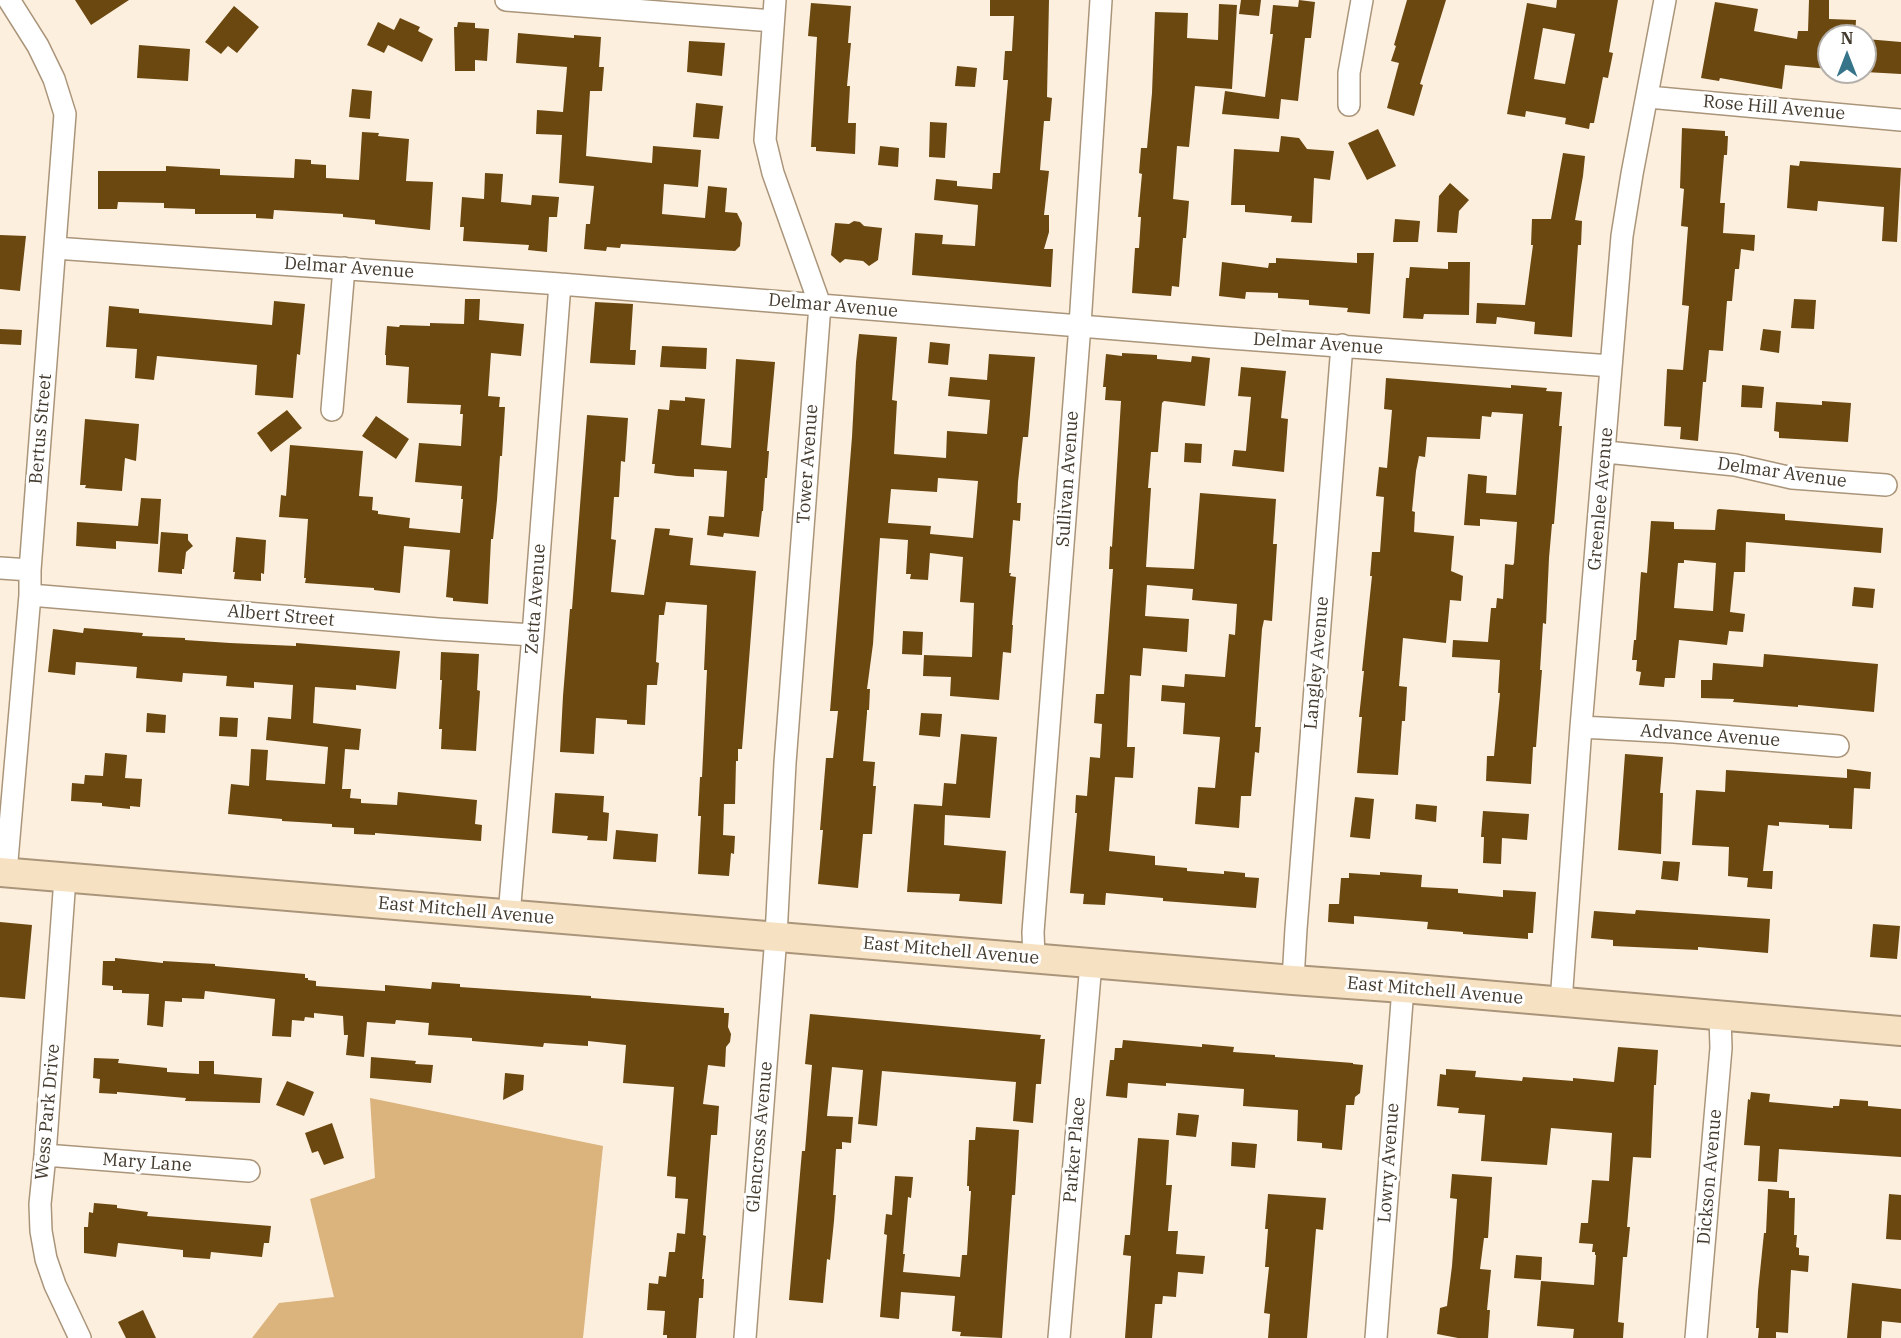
<!DOCTYPE html>
<style>
body{margin:0}
#map{position:relative;width:1901px;height:1338px;overflow:hidden;background:#fdefde;font-family:"IBM Plex Serif",serif}
canvas{display:block}
.north{position:absolute;left:1817px;top:24px;width:60px;height:60px;box-sizing:border-box;background:#fff;border:2px solid #b4b0ab;border-radius:50%;rotate:0deg;font-size:16px;font-weight:700;line-height:24px;text-align:center;color:#433a2e}
.north::after{content:'';display:block;margin:auto;width:21px;height:27px;background:#36748a;clip-path:polygon(50% 0,100% 100%,50% 72%,0 100%)}
</style>
<div id="map">
<canvas width="1901" height="1338"></canvas>
<div class="north">N</div>
</div>
<script>
const ctx = document.querySelector('canvas').getContext('2d');
ctx.lineJoin = 'round';
function paint(path, color) {
  ctx.fillStyle = color;
  ctx.fill(path, 'evenodd');
}
function poly(rows) {
  const path = new Path2D();
  for (const r of rows) {
    path.moveTo(r[0], r[1]);
    for (let i = 2; i < r.length; i += 2) path.lineTo(r[i], r[i + 1]);
  }
  return path;
}
function stroke(path, color, width, dash) {
  ctx.strokeStyle = color;
  ctx.lineWidth = width;
  ctx.lineCap = dash ? 'butt' : 'round';
  ctx.setLineDash(dash || []);
  ctx.stroke(path);
}
function label(font, color, halo, rows, align = 'center') {
  ctx.font = font + ' "IBM Plex Serif",serif';
  ctx.lineWidth = 6;
  ctx.setLineDash([]);
  ctx.textBaseline = 'middle';
  ctx.strokeStyle = halo;
  ctx.fillStyle = color;
  for (const [text, x, y, turn = 0] of rows) {
    ctx.save();
    ctx.translate(x, y);
    ctx.rotate((+turn || 0) * Math.PI / 180);
    ctx.textAlign = isNaN(turn) ? turn : align;
    if (halo) ctx.strokeText(text, 0, 0);
    ctx.fillText(text, 0, 0);
    ctx.restore();
  }
}
const forest = poly([
 [370,1098,603,1146,583,1338,252,1338,279,1303,334,1297,310,1199,375,1178]
]);
const building = poly([
 [75,0,129,0,91,25],
 [990,0,1049,0,1047,97,1052,98,1050,121,1044,121,1040,170,1049,171,1044,215,1049,215,1049,232,1044,249,1053,249,1051,287,912,275,915,233,943,235,942,244,975,246,978,205,934,200,936,179,957,181,957,186,992,189,993,173,1000,173,1008,80,1003,80,1005,51,1012,51,1014,16,990,16],
 [1241,0,1261,0,1259,16,1239,14],
 [1299,0,1315,2,1311,38,1305,38,1298,101,1281,99,1279,119,1222,114,1225,91,1265,97,1273,34,1270,34,1273,5,1298,7],
 [1407,0,1446,0,1420,84,1423,85,1414,116,1387,108,1399,63,1391,61,1396,46,1394,45],
 [1557,0,1618,0,1609,52,1613,53,1608,78,1603,77,1594,123,1590,123,1589,129,1565,124,1566,118,1526,111,1525,117,1507,114,1527,3,1556,8],
 [1543,28,1575,34,1565,84,1534,79],
 [1809,0,1829,0,1829,19,1856,20,1855,36,1829,36,1829,69,1785,65,1782,89,1720,78,1719,81,1701,78,1715,2,1758,9,1754,31,1797,39,1798,31,1808,31],
 [811,3,851,6,848,43,851,43,847,86,850,86,848,123,856,123,855,154,816,151,816,147,811,147,817,37,808,36],
 [1219,4,1237,5,1232,89,1195,86,1189,147,1177,146,1173,199,1189,201,1186,238,1183,238,1179,287,1172,286,1171,296,1132,293,1135,248,1139,248,1141,217,1138,217,1142,174,1139,173,1141,148,1147,148,1152,93,1155,12,1188,13,1187,38,1218,40],
 [234,6,259,27,237,53,228,46,221,54,205,42],
 [400,18,420,27,418,31,433,39,422,62,388,45,384,53,367,45,378,22,394,30],
 [458,22,475,23,475,28,489,29,487,61,475,60,475,71,455,71,454,27,457,27],
 [518,33,574,38,574,35,601,37,599,67,604,67,602,91,590,91,586,156,652,163,653,146,701,150,698,187,664,184,662,214,705,218,708,186,727,188,725,212,737,213,742,223,740,246,735,251,621,244,620,248,607,247,606,251,584,249,586,224,590,224,594,186,559,183,562,135,536,134,537,110,563,112,567,67,516,63],
 [1866,39,1901,42,1901,74,1865,72],
 [689,41,725,43,722,76,687,72],
 [139,45,190,49,188,81,137,78],
 [957,66,977,68,975,87,955,86],
 [352,89,372,91,370,119,349,117],
 [696,103,723,106,719,139,693,137],
 [930,122,947,123,945,158,929,157],
 [1682,128,1725,131,1725,136,1728,136,1727,155,1724,155,1720,203,1725,203,1723,233,1755,235,1754,251,1741,249,1739,269,1735,269,1732,301,1727,301,1723,351,1709,350,1706,382,1703,382,1698,441,1680,439,1681,427,1664,426,1667,369,1683,370,1689,306,1682,305,1688,227,1681,226,1684,189,1680,188],
 [1378,129,1396,166,1367,180,1348,143],
 [362,132,379,133,378,136,409,139,406,181,433,182,430,230,375,224,375,220,343,217,343,214,274,210,273,219,256,218,256,214,195,214,195,209,164,208,164,203,118,202,117,209,98,209,98,171,166,171,166,166,220,169,220,175,294,178,295,159,311,160,311,164,326,165,326,178,359,180],
 [1281,136,1299,138,1307,149,1334,151,1330,180,1314,178,1312,223,1291,222,1292,216,1245,212,1245,205,1231,205,1234,149,1279,152],
 [880,146,899,148,898,167,878,165],
 [1563,153,1585,156,1583,176,1575,220,1582,221,1581,245,1578,245,1572,337,1534,334,1535,322,1497,317,1496,324,1476,323,1477,303,1525,305,1533,245,1531,245,1532,219,1551,219],
 [1800,161,1901,168,1897,242,1882,241,1884,207,1818,201,1817,211,1787,208,1790,165,1799,166],
 [485,173,503,174,501,202,531,205,532,195,559,197,557,217,549,217,547,252,528,250,529,245,463,241,464,227,460,227,462,197,484,199],
 [1450,183,1469,200,1459,211,1457,233,1437,232,1439,196],
 [1395,219,1420,221,1418,242,1393,242],
 [854,221,860,222,864,226,882,228,878,260,869,266,863,261,845,259,840,263,831,255,835,223,849,224],
 [0,235,26,236,20,291,0,289],
 [1357,253,1374,253,1370,314,1347,312,1348,308,1309,305,1309,300,1278,298,1278,293,1246,292,1245,299,1219,296,1222,262,1268,268,1269,263,1276,263,1276,258,1357,263],
 [1448,262,1470,262,1469,315,1424,314,1423,319,1403,318,1406,278,1409,278,1410,267,1448,269],
 [465,299,480,299,479,320,524,324,521,356,491,353,488,396,500,397,499,407,505,407,502,456,500,456,497,500,493,539,491,539,488,604,453,601,453,598,446,597,450,550,404,546,400,593,374,590,374,588,305,583,306,578,304,578,308,519,279,517,281,495,286,496,290,445,363,451,359,496,373,497,372,510,378,511,378,514,410,518,409,528,460,533,463,499,461,499,462,486,415,482,419,443,461,446,463,414,460,414,461,405,407,403,409,367,386,365,386,355,385,355,387,326,399,327,400,325,430,326,430,323,464,324],
 [1794,299,1816,300,1814,329,1791,328],
 [274,301,305,304,300,355,297,354,293,398,255,395,257,365,157,356,154,380,135,378,137,349,106,347,109,306,139,309,139,313,272,325],
 [595,302,633,304,630,350,636,350,635,365,590,363],
 [0,329,22,330,21,345,0,344],
 [1763,329,1781,331,1779,353,1760,350],
 [859,334,897,337,892,400,897,401,894,454,946,458,947,431,987,434,990,400,948,396,950,377,987,380,989,354,1035,357,1028,437,1023,437,1018,482,1017,503,1021,503,1020,521,1013,520,1009,573,1011,573,1010,576,1016,577,1012,625,1013,625,1011,653,1003,652,999,700,950,696,951,677,923,676,924,655,972,657,974,603,960,602,963,557,930,553,928,580,910,579,911,574,906,574,908,540,880,538,873,644,867,689,870,689,869,710,867,710,867,713,863,761,875,762,873,786,876,786,872,834,863,834,858,888,818,884,823,830,820,830,826,758,833,758,838,711,830,711,852,437,856,362],
 [938,478,978,481,973,538,930,534,931,526,888,523,891,489,937,492],
 [930,342,950,344,948,365,928,363],
 [662,346,707,348,706,369,660,367],
 [1122,353,1157,355,1157,359,1191,362,1192,356,1210,358,1205,406,1164,401,1162,403,1158,452,1151,452,1148,488,1151,488,1146,567,1194,569,1200,493,1276,499,1273,544,1277,544,1272,621,1264,620,1262,629,1255,727,1261,727,1259,753,1255,752,1251,796,1241,796,1239,828,1195,824,1198,787,1215,788,1220,737,1183,734,1185,703,1161,701,1162,685,1184,687,1185,674,1225,677,1229,634,1235,635,1237,604,1192,600,1193,589,1147,585,1145,616,1189,619,1187,652,1143,648,1141,676,1130,675,1127,747,1135,747,1133,778,1115,777,1109,851,1155,856,1155,865,1187,868,1187,871,1224,874,1224,871,1245,873,1245,877,1259,878,1256,908,1163,901,1163,898,1106,893,1105,905,1083,904,1084,894,1070,893,1077,813,1075,813,1076,795,1087,796,1090,757,1100,758,1102,724,1094,723,1096,694,1104,694,1113,569,1109,569,1110,546,1112,547,1121,401,1105,400,1106,387,1103,387,1106,354,1122,356],
 [736,359,775,362,767,451,769,451,767,478,765,478,763,511,762,511,759,537,724,533,723,537,707,535,709,516,724,517,727,471,694,469,694,477,677,476,654,473,655,464,652,464,658,409,669,410,670,400,685,401,685,397,705,399,701,445,731,448],
 [1241,367,1286,371,1281,418,1288,419,1284,472,1232,466,1234,450,1246,451,1251,397,1238,396],
 [1386,378,1511,388,1511,385,1547,388,1546,391,1562,392,1559,426,1562,426,1554,524,1552,524,1549,558,1546,624,1543,623,1540,670,1542,670,1538,721,1536,747,1533,747,1531,784,1486,781,1487,756,1494,756,1500,693,1498,693,1500,660,1452,657,1453,640,1488,642,1491,608,1496,608,1497,598,1503,599,1505,564,1513,565,1514,563,1517,522,1480,519,1480,526,1464,525,1468,474,1487,476,1486,493,1516,495,1523,414,1492,412,1491,417,1482,416,1480,439,1427,437,1425,457,1419,456,1416,471,1412,511,1415,512,1414,532,1454,536,1451,571,1463,576,1461,601,1450,600,1446,643,1403,638,1399,686,1407,687,1405,721,1402,721,1398,775,1357,773,1362,717,1359,717,1364,671,1362,671,1372,576,1370,576,1372,552,1380,552,1384,497,1376,496,1379,467,1387,468,1392,410,1384,409],
 [1742,385,1764,387,1762,408,1741,407],
 [1822,401,1851,403,1848,442,1779,438,1779,432,1774,431,1776,402,1822,405],
 [287,410,302,428,271,452,257,433],
 [587,415,628,418,625,462,621,461,619,497,614,497,611,539,616,540,611,592,644,595,655,528,670,529,669,535,693,538,690,565,756,571,742,749,738,749,738,761,736,761,735,804,724,804,723,835,735,836,734,854,731,853,729,876,698,874,701,816,698,816,700,777,702,777,707,670,704,670,707,605,666,602,664,615,659,615,656,662,659,663,657,685,647,685,645,725,627,724,627,720,596,718,594,754,560,752,563,696,570,609,572,609],
 [376,416,409,439,396,459,362,436],
 [85,419,139,424,136,461,125,458,122,491,85,488,86,485,80,485],
 [1185,443,1202,444,1201,463,1184,462],
 [141,498,161,499,158,544,116,541,116,549,76,546,77,522,138,526],
 [1719,509,1785,514,1785,520,1883,528,1881,553,1746,542,1745,572,1734,572,1730,612,1745,614,1743,632,1729,631,1727,645,1679,640,1675,678,1665,678,1664,687,1639,685,1641,672,1636,671,1637,660,1632,660,1634,640,1636,640,1641,572,1647,573,1651,521,1674,522,1674,529,1715,530,1717,510],
 [1684,560,1716,563,1713,611,1674,608,1678,563,1684,563],
 [161,532,188,534,188,540,193,546,186,552,184,569,182,569,182,574,158,572],
 [236,537,266,540,264,574,261,573,261,581,234,579,235,572,233,572],
 [1854,587,1875,589,1873,608,1852,606],
 [84,628,143,633,142,636,185,638,185,640,230,643,296,646,296,643,400,651,396,689,356,685,356,690,315,687,313,723,361,729,359,750,345,749,342,789,351,789,350,798,361,799,361,803,397,805,398,792,477,800,475,824,482,825,481,841,375,833,375,835,354,834,354,828,332,827,332,824,282,821,282,819,228,814,231,784,249,786,251,749,268,750,266,780,325,784,328,747,266,740,268,717,291,719,293,685,254,682,254,688,226,686,227,676,183,673,182,682,136,678,137,667,76,662,75,675,48,672,53,629,83,633],
 [903,631,923,632,922,655,902,654],
 [441,652,479,654,477,690,480,691,476,751,441,749,442,729,439,729,442,680,440,680],
 [1764,654,1878,664,1874,712,1798,705,1798,707,1733,702,1734,699,1701,698,1701,680,1712,680,1713,663,1763,667],
 [147,713,166,715,165,733,146,732],
 [921,713,942,714,940,737,919,735],
 [220,717,238,718,237,737,219,736],
 [961,734,997,737,990,818,945,815,944,845,1006,851,1002,904,959,901,960,894,907,892,914,804,942,806,944,783,956,784],
 [105,753,127,755,125,778,142,779,140,807,130,806,130,809,102,806,102,803,71,801,72,783,84,784,85,775,103,776],
 [1625,754,1663,757,1660,793,1663,793,1661,854,1618,850],
 [1847,769,1871,772,1870,789,1854,788,1852,829,1829,828,1829,825,1779,822,1779,826,1768,825,1763,871,1773,871,1772,889,1747,887,1748,878,1728,876,1729,847,1692,845,1696,790,1725,792,1726,770,1847,778],
 [555,793,604,796,603,812,609,813,607,841,587,840,588,836,552,833],
 [1355,797,1374,799,1370,839,1350,837],
 [1416,804,1437,806,1436,822,1415,819],
 [1483,811,1529,814,1527,840,1502,838,1501,864,1483,863,1484,837,1481,837],
 [616,830,658,834,656,862,613,859],
 [1663,861,1680,862,1678,881,1661,879],
 [1380,872,1422,875,1421,887,1458,889,1458,893,1503,897,1503,890,1536,892,1533,933,1528,933,1528,939,1463,934,1463,932,1427,929,1428,922,1354,916,1354,924,1328,922,1329,904,1339,904,1341,878,1349,878,1349,873,1380,875],
 [1636,910,1770,919,1768,953,1698,947,1698,950,1613,946,1613,940,1591,938,1594,911,1635,914],
 [0,922,32,925,25,999,0,997],
 [1873,924,1900,926,1897,959,1870,957],
 [115,958,163,963,163,961,215,964,215,966,305,974,305,978,308,978,308,980,316,981,316,986,385,991,385,985,431,989,432,982,460,984,460,987,591,996,591,998,724,1008,724,1013,729,1013,728,1027,731,1034,730,1042,726,1047,725,1067,708,1065,703,1104,719,1106,717,1135,711,1135,703,1235,706,1236,702,1279,704,1279,703,1298,699,1298,696,1338,667,1338,667,1335,663,1335,665,1311,647,1310,649,1283,658,1284,659,1276,666,1277,669,1252,675,1252,677,1233,685,1234,688,1199,675,1198,676,1177,667,1176,674,1087,623,1083,626,1045,588,1041,588,1046,544,1043,543,1047,472,1041,472,1038,428,1035,429,1023,396,1020,395,1024,367,1022,364,1057,346,1055,348,1035,344,1035,343,1016,314,1013,314,1018,305,1017,304,1021,292,1020,291,1037,272,1036,275,999,205,991,204,999,182,998,182,1002,165,1001,163,1027,147,1025,149,994,122,993,122,990,113,990,113,986,102,985,103,961,115,961],
 [810,1014,1041,1035,1040,1039,1045,1039,1041,1084,1036,1084,1033,1123,1013,1121,1016,1082,882,1071,877,1126,858,1124,863,1070,832,1067,827,1116,853,1117,851,1143,842,1142,842,1149,836,1149,833,1195,836,1195,834,1221,830,1260,827,1259,823,1303,789,1300,802,1151,805,1151,812,1065,805,1064],
 [1123,1040,1202,1047,1202,1044,1234,1047,1233,1052,1275,1055,1275,1057,1353,1063,1353,1064,1363,1065,1360,1093,1355,1097,1354,1105,1346,1105,1342,1150,1322,1148,1322,1143,1297,1141,1298,1110,1243,1106,1244,1089,1166,1083,1166,1086,1128,1083,1127,1098,1106,1096,1110,1060,1114,1060,1115,1048,1122,1048],
 [1618,1047,1658,1050,1656,1085,1654,1085,1651,1158,1633,1157,1627,1227,1630,1227,1627,1257,1623,1257,1618,1322,1624,1323,1623,1338,1573,1338,1574,1329,1537,1326,1541,1281,1594,1285,1596,1255,1595,1255,1595,1252,1592,1252,1593,1244,1579,1243,1581,1223,1588,1223,1592,1180,1609,1181,1612,1133,1551,1128,1547,1165,1481,1161,1485,1115,1458,1113,1459,1108,1437,1106,1440,1074,1446,1075,1446,1069,1476,1071,1475,1077,1522,1081,1523,1077,1573,1081,1573,1078,1614,1082],
 [371,1057,416,1061,415,1064,433,1065,431,1083,370,1078],
 [94,1058,119,1059,118,1063,167,1068,167,1072,199,1074,199,1061,214,1061,214,1074,262,1078,260,1103,185,1101,186,1098,117,1092,117,1094,99,1093,100,1079,93,1078],
 [505,1073,524,1075,523,1090,503,1100],
 [287,1081,314,1092,304,1116,276,1105],
 [1751,1092,1770,1094,1769,1102,1833,1108,1833,1106,1839,1106,1840,1099,1868,1101,1868,1106,1901,1109,1901,1157,1779,1149,1777,1182,1758,1181,1760,1146,1744,1145,1748,1099,1750,1100],
 [1178,1113,1199,1115,1196,1137,1176,1135],
 [332,1123,344,1158,324,1165,318,1151,312,1153,305,1133],
 [976,1127,1019,1130,1015,1195,1012,1195,1002,1338,960,1336,961,1332,952,1331,955,1296,901,1292,899,1319,880,1317,887,1235,884,1234,886,1214,892,1215,895,1176,913,1177,911,1198,908,1197,903,1254,905,1254,903,1272,960,1277,962,1255,967,1255,971,1191,969,1191,969,1186,967,1186,969,1140,975,1140],
 [1138,1138,1169,1140,1166,1185,1172,1185,1168,1231,1178,1231,1176,1254,1205,1256,1203,1274,1178,1272,1176,1297,1163,1296,1162,1304,1155,1304,1152,1338,1125,1338,1131,1256,1123,1255,1125,1235,1130,1235],
 [1232,1142,1257,1144,1255,1168,1231,1166],
 [1452,1174,1492,1177,1488,1238,1484,1238,1480,1269,1491,1270,1487,1310,1490,1310,1488,1338,1458,1338,1437,1334,1440,1308,1447,1306,1452,1266,1457,1199,1450,1198],
 [1768,1189,1789,1191,1789,1198,1795,1198,1794,1235,1797,1235,1796,1247,1799,1248,1799,1255,1809,1256,1808,1272,1791,1270,1788,1333,1776,1332,1776,1338,1758,1338,1759,1328,1756,1328,1758,1291,1764,1233,1766,1233],
 [1268,1194,1326,1198,1323,1230,1316,1229,1307,1338,1268,1338,1270,1314,1264,1313,1269,1267,1265,1267,1268,1229,1265,1229],
 [1889,1194,1901,1195,1901,1240,1886,1239],
 [94,1203,117,1205,117,1208,148,1212,147,1216,271,1226,269,1243,264,1243,262,1257,211,1252,210,1259,183,1257,183,1250,118,1243,116,1257,84,1253,84,1227,88,1227,89,1212,93,1213],
 [1516,1255,1542,1257,1541,1280,1514,1278],
 [1852,1283,1901,1289,1901,1323,1882,1321,1881,1338,1847,1338],
 [143,1310,156,1338,126,1338,118,1322]
]);
const street = poly([
 [506,0,773,21],
 [1648,97,1901,120],
 [1349,105,1349,73,1362,0],
 [55,248,560,284,1216,337,1611,366],
 [332,410,344,268],
 [1606,452,1735,465,1792,478,1886,485],
 [0,568,30,570],
 [30,595,438,629,533,635],
 [1581,727,1674,732,1838,746],
 [6,872,30,595,30,570,65,114,54,79,38,46,9,0],
 [65,878,45,1155,40,1204,41,1231,46,1259,55,1285,80,1338],
 [509,915,533,635,560,284],
 [1034,958,1033,932,1080,325,1101,0],
 [1293,980,1296,929,1342,345],
 [1561,1002,1581,727,1622,236,1632,174,1665,0],
 [45,1155,249,1171],
 [745,1338,776,936,785,763,820,305,773,173,765,140,775,0],
 [1059,1338,1091,963],
 [1376,1338,1403,988],
 [1696,1338,1721,1048,1720,1016]
]);
const secondary = poly([
 [0,872,1293,980,1403,988,1901,1031]
]);
const streetNames = [
 ["Rose Hill Avenue",1774,108,5],
 ["Delmar Avenue",349,268,4],
 ["Delmar Avenue",833,306,5],
 ["Delmar Avenue",1318,344,4],
 ["Bertus Street",41,429,-85],
 ["Tower Avenue",808,464,-86],
 ["Delmar Avenue",1782,473,8],
 ["Sullivan Avenue",1068,479,-86],
 ["Greenlee Avenue",1601,499,-85],
 ["Zetta Avenue",536,599,-86],
 ["Albert Street",281,616,5],
 ["Langley Avenue",1317,663,-85],
 ["Advance Avenue",1710,736,4],
 ["East Mitchell Avenue",466,911,5],
 ["East Mitchell Avenue",951,951,5],
 ["East Mitchell Avenue",1435,991,5],
 ["Wess Park Drive",48,1112,-85],
 ["Glencross Avenue",760,1137,-85],
 ["Parker Place",1075,1150,-85],
 ["Mary Lane",147,1163,4],
 ["Lowry Avenue",1389,1163,-86],
 ["Dickson Avenue",1710,1177,-85]
];
paint(forest, '#dab37d');
paint(building, '#6b4810');
stroke(street, '#aa957a', 24);
stroke(secondary, '#aa957a', 32);
stroke(street, '#fff', 21);
stroke(secondary, '#f6e2c3', 28);
label('18px', '#433a2e', '#fff', streetNames);
</script>
